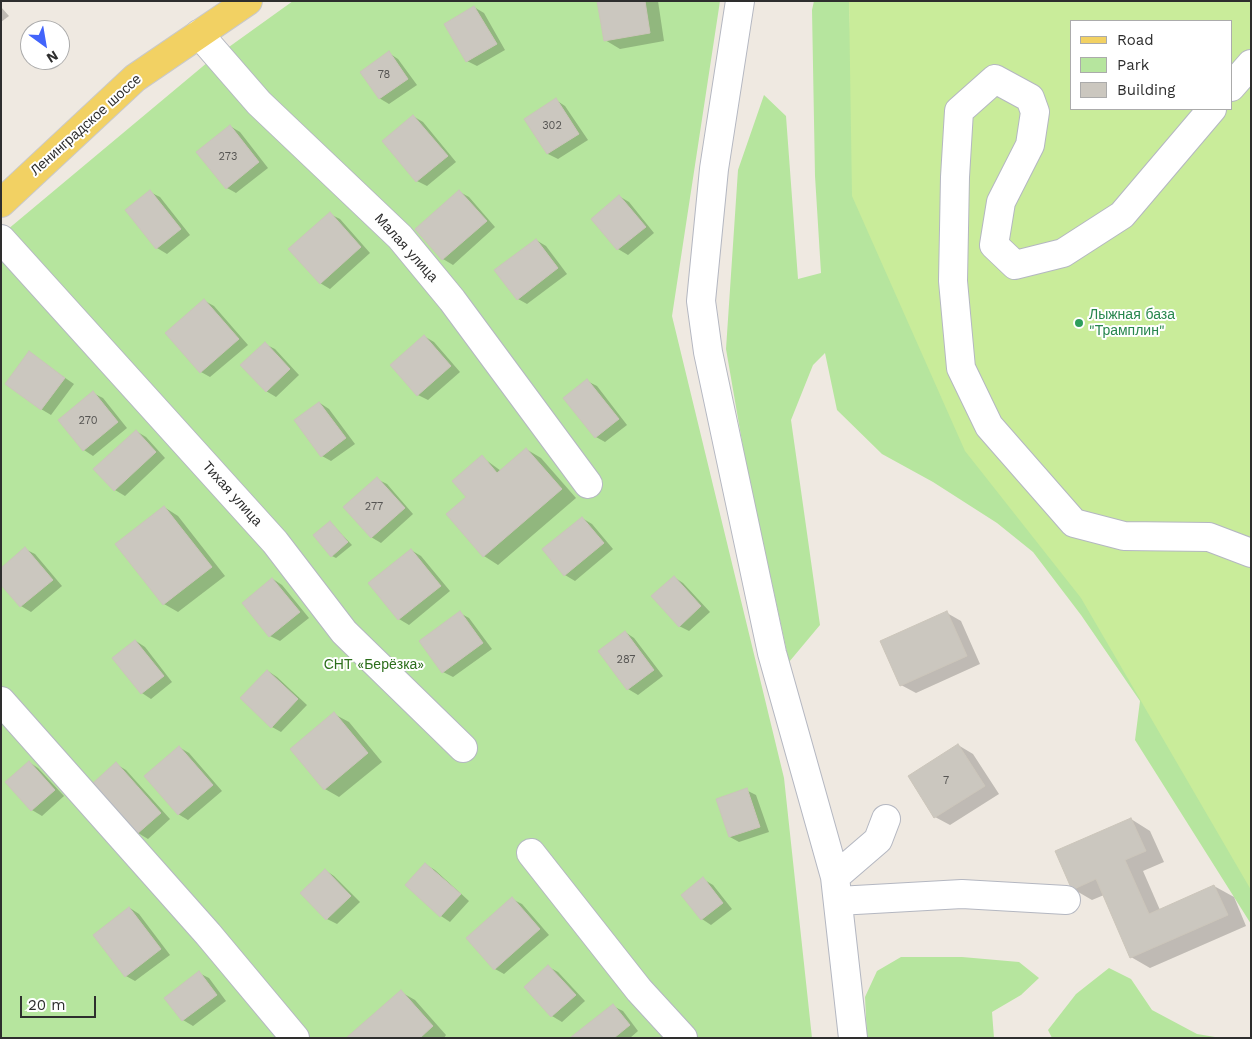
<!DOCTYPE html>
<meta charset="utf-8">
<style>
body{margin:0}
#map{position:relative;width:1252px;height:1039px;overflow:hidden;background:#efe9e1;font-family:"Work Sans",sans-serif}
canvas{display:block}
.frame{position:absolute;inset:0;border:2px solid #2e2e2e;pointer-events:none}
.legend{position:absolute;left:1070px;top:20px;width:162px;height:90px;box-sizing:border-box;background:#fff;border:1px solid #ababab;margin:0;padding:6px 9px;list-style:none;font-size:15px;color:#2e2e2e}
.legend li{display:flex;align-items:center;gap:10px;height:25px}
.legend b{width:25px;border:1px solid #ababab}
.north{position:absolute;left:20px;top:20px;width:50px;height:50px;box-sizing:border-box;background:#fff;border:1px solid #ababab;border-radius:50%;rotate:148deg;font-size:14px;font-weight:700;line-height:20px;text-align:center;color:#2e2e2e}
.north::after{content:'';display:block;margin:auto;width:18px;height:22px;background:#4264fb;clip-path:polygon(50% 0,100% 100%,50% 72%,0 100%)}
.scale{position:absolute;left:20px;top:996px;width:76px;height:22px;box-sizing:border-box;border:2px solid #2e2e2e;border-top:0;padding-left:6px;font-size:15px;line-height:18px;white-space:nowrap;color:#2e2e2e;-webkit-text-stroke:4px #fff;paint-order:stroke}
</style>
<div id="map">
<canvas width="1252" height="1039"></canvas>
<div class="frame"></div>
<ul class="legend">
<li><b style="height:6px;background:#f2d163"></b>Road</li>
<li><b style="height:14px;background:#b6e59e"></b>Park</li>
<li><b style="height:14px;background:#cbc7bf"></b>Building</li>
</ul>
<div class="north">N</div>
<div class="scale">20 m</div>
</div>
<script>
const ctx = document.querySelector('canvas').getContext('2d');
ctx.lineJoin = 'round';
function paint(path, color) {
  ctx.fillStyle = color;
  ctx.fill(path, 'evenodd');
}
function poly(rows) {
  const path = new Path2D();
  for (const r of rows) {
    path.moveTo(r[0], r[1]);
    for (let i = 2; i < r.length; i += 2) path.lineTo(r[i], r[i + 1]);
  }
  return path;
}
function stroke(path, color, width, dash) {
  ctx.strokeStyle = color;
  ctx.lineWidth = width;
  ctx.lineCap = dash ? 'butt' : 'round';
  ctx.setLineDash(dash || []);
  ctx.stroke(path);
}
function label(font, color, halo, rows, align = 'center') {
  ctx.font = font + ' "Work Sans",sans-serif';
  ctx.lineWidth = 4;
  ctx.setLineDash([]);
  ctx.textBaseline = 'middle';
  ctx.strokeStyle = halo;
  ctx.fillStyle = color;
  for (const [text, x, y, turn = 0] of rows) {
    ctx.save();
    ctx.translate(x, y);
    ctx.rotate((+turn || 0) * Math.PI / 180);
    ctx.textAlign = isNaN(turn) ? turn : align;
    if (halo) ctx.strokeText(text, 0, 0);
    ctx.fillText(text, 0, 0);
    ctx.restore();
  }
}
const green = poly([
 [293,1,720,1,672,316,784,778,812,1038,1,1038,1,235,208,62],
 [814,1,849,1,850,29,1042,50,1251,584,1251,924,1135,740,1140,701,1081,615,1033,552,997,523,933,482,882,454,837,410,825,353,813,365,791,420,820,625,789,662,745,459,726,349,738,170,764,95,786,116,798,279,821,273,815,176,812,10],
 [901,957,962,957,1019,962,1039,978,1021,995,992,1012,994,1038,867,1038,865,997,877,971],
 [1109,968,1131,979,1152,1010,1197,1034,1221,1038,1052,1038,1048,1030,1076,994]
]);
const pitch = poly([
 [849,1,1251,1,1251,890,1081,598,965,451,852,196],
 [1071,21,1231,21,1231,109,1071,109]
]);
const shadow = poly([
 [599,1,658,1,664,41,620,49,605,40],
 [1,7,9,16,1,22],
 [474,7,484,13,505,50,477,66,467,61],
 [389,53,398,59,417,85,389,104,379,98],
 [556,100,565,106,588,140,558,159,548,154,526,119],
 [413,116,423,122,456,162,427,186,417,181],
 [230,126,240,132,268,168,236,193,227,188],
 [150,192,160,197,190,235,167,254,157,248],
 [460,192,469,197,495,227,453,265,443,259,417,229],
 [619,196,629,202,654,233,628,255,618,249,592,219],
 [330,214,340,219,370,253,330,289,320,283],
 [536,240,546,246,567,274,527,304,518,299],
 [205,301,214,306,248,345,210,377,201,372],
 [424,336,434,342,460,372,428,400,418,395],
 [265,344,275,349,299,375,276,397,266,391],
 [29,353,74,384,51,415,41,409],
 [587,381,597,386,627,425,605,442,596,437],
 [93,393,103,398,127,428,93,456,84,450],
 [320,403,329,409,355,444,331,461,322,456],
 [136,431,146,437,165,458,125,496,115,490],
 [526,449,541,458,576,498,498,565,484,556,467,497,482,457,501,471],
 [377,479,387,484,413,514,381,543,371,537],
 [164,507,178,516,225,576,178,612,164,604],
 [582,518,592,524,613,549,575,581,565,575],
 [330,522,352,545,336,558,332,556],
 [25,549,35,554,62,586,31,612,21,606,1,583],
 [411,550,421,556,450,591,409,625,399,619,370,583],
 [674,577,683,583,710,612,689,631,679,626],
 [273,579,282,585,309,618,280,641,270,636],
 [460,613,469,618,492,649,453,677,443,672],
 [947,613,961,621,980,664,916,693,901,685],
 [625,632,634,638,663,676,638,695,628,689],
 [136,641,145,647,172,682,151,699,142,693],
 [268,671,277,677,307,705,281,732,272,727],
 [334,714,349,722,382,762,339,797,325,789],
 [958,745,973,754,999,794,950,825,935,817],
 [179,747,189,753,222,791,188,820,178,814],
 [29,762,38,768,64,796,42,816,32,810,6,782],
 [116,764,126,770,170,819,148,839,138,833,94,784],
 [746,790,756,795,769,832,739,842,730,837],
 [1131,819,1150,831,1164,862,1143,871,1160,910,1214,886,1234,897,1246,926,1150,968,1131,957,1104,895,1092,900,1073,889],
 [425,864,435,870,469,901,450,922,441,916,406,885],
 [325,870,334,876,360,902,337,924,327,919,302,893],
 [703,879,713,885,732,909,711,925,702,919],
 [512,899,522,904,549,935,504,974,495,969],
 [130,908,139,914,170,955,135,981,126,976],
 [549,967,558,972,585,1001,562,1022,552,1016,525,988],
 [199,973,209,978,226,1001,193,1026,183,1020,166,998],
 [401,992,415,1000,446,1035,444,1038,348,1038],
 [613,1006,623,1011,638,1031,630,1038,572,1038]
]);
const building = poly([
 [597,1,645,1,650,33,604,41,597,1],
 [474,6,497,44,466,62,444,24,474,6],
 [389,51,408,79,379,99,360,72,389,51],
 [556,98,579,134,547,154,524,119,556,98],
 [413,115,448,156,416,182,382,141,413,115],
 [230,125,259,162,226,189,196,152,230,125],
 [150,190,181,229,156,249,125,210,150,190],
 [459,190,487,221,442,260,415,229,459,190],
 [619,195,646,227,617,250,591,219,619,195],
 [330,212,361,247,320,284,288,249,330,212],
 [536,239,558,268,517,300,494,270,536,239],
 [204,299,239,339,200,373,165,333,204,299],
 [424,335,451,366,417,396,390,365,424,335],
 [265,342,290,369,266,392,240,365,265,342],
 [29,351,65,378,41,410,5,384,29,351],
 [587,379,619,419,595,438,563,398,587,379],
 [93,391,118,422,83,451,58,420,93,391],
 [319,402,346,438,321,457,294,420,319,402],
 [136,430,156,452,114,491,93,469,136,430],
 [526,448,562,489,483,557,446,514,466,497,452,481,482,455,497,473,526,448],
 [377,477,405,508,371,538,343,507,377,477],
 [164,506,212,567,163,605,115,544,164,506],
 [582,517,604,543,564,576,542,549,582,517],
 [330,521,348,542,331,557,313,535,330,521],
 [25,547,53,580,20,607,1,585,1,568,25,547],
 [411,549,441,586,398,620,368,583,411,549],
 [674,576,701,606,679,627,651,596,674,576],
 [272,578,300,612,269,637,242,603,272,578],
 [460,611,483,643,442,673,419,641,460,611],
 [947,611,967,656,900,686,880,641,947,611],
 [625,631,654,670,627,690,598,651,625,631],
 [135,640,164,676,141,694,112,658,135,640],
 [267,670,298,699,271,728,240,698,267,670],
 [334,712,368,753,324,790,290,749,334,712],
 [958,744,985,786,934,818,908,776,958,744],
 [179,746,213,785,178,815,144,776,179,746],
 [29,761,55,790,31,811,5,782,29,761],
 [116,762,161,813,137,834,92,784,116,762],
 [747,788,760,827,729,837,716,799,747,788],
 [1131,818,1146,851,1125,860,1149,914,1214,885,1228,915,1130,958,1096,879,1072,890,1055,851,1131,818],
 [425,863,461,894,440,917,405,885,425,863],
 [325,869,351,896,326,920,300,893,325,869],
 [703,877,723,903,701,920,681,895,703,877],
 [512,897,540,929,494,970,466,938,512,897],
 [129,907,161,949,125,977,93,935,129,907],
 [548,965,576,995,551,1017,524,987,548,965],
 [199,971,217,995,182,1021,164,998,199,971],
 [401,990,433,1026,420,1038,346,1038,401,990],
 [613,1004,630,1025,614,1038,571,1037,613,1004]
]);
const minor = poly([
 [740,1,714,169,701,301,708,352,772,653,835,877,853,1038],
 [199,34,259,103,400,237,452,300,588,484],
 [1231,87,1251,64],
 [1212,109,1122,215,1063,253,1015,265,994,245,1001,202,1030,145,1035,112,1030,98,995,79,959,111,955,177,953,281,961,368,989,426,1074,523,1124,536,1209,537,1251,553],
 [1,239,275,542,344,632,463,748],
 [1,701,208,934,295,1038],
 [531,853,639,990,683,1038],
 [835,877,878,840,886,819],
 [838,901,962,894,1066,900]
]);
const major = poly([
 [1,203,135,78,248,1]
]);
const markers = [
 [1079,323,5,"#2e9e5b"]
];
const numberNames = [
 ["78",384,75],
 ["302",552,126],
 ["273",228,157],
 ["270",88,421],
 ["277",374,507],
 ["287",626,660],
 ["7",946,781]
];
const streetNames = [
 ["Ленинградское шоссе",86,125,-42],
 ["Малая улица",406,248,48],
 ["Тихая улица",232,494,48]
];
const leisureNames = [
 ["Лыжная база",1089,315],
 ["\"Трамплин\"",1089,331]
];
const parkNames = [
 ["СНТ «Берёзка»",374,665]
];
paint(green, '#b6e59e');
paint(pitch, '#c9ec9a');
paint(shadow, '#0003');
paint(building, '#cbc7bf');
stroke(building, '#cbc5ba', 1);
stroke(minor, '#b4b7c1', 30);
stroke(major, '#c9c9c9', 30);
stroke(minor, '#fff', 28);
stroke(major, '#f2d163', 28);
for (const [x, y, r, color] of markers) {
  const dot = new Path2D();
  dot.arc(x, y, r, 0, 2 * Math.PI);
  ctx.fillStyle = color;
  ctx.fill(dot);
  stroke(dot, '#fff', 2);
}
label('11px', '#555452', null, numberNames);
label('14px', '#2e2e2e', '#fff', streetNames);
label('14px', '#27864d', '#fff', leisureNames, 'left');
label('14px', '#2c6e1b', '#fff', parkNames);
</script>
